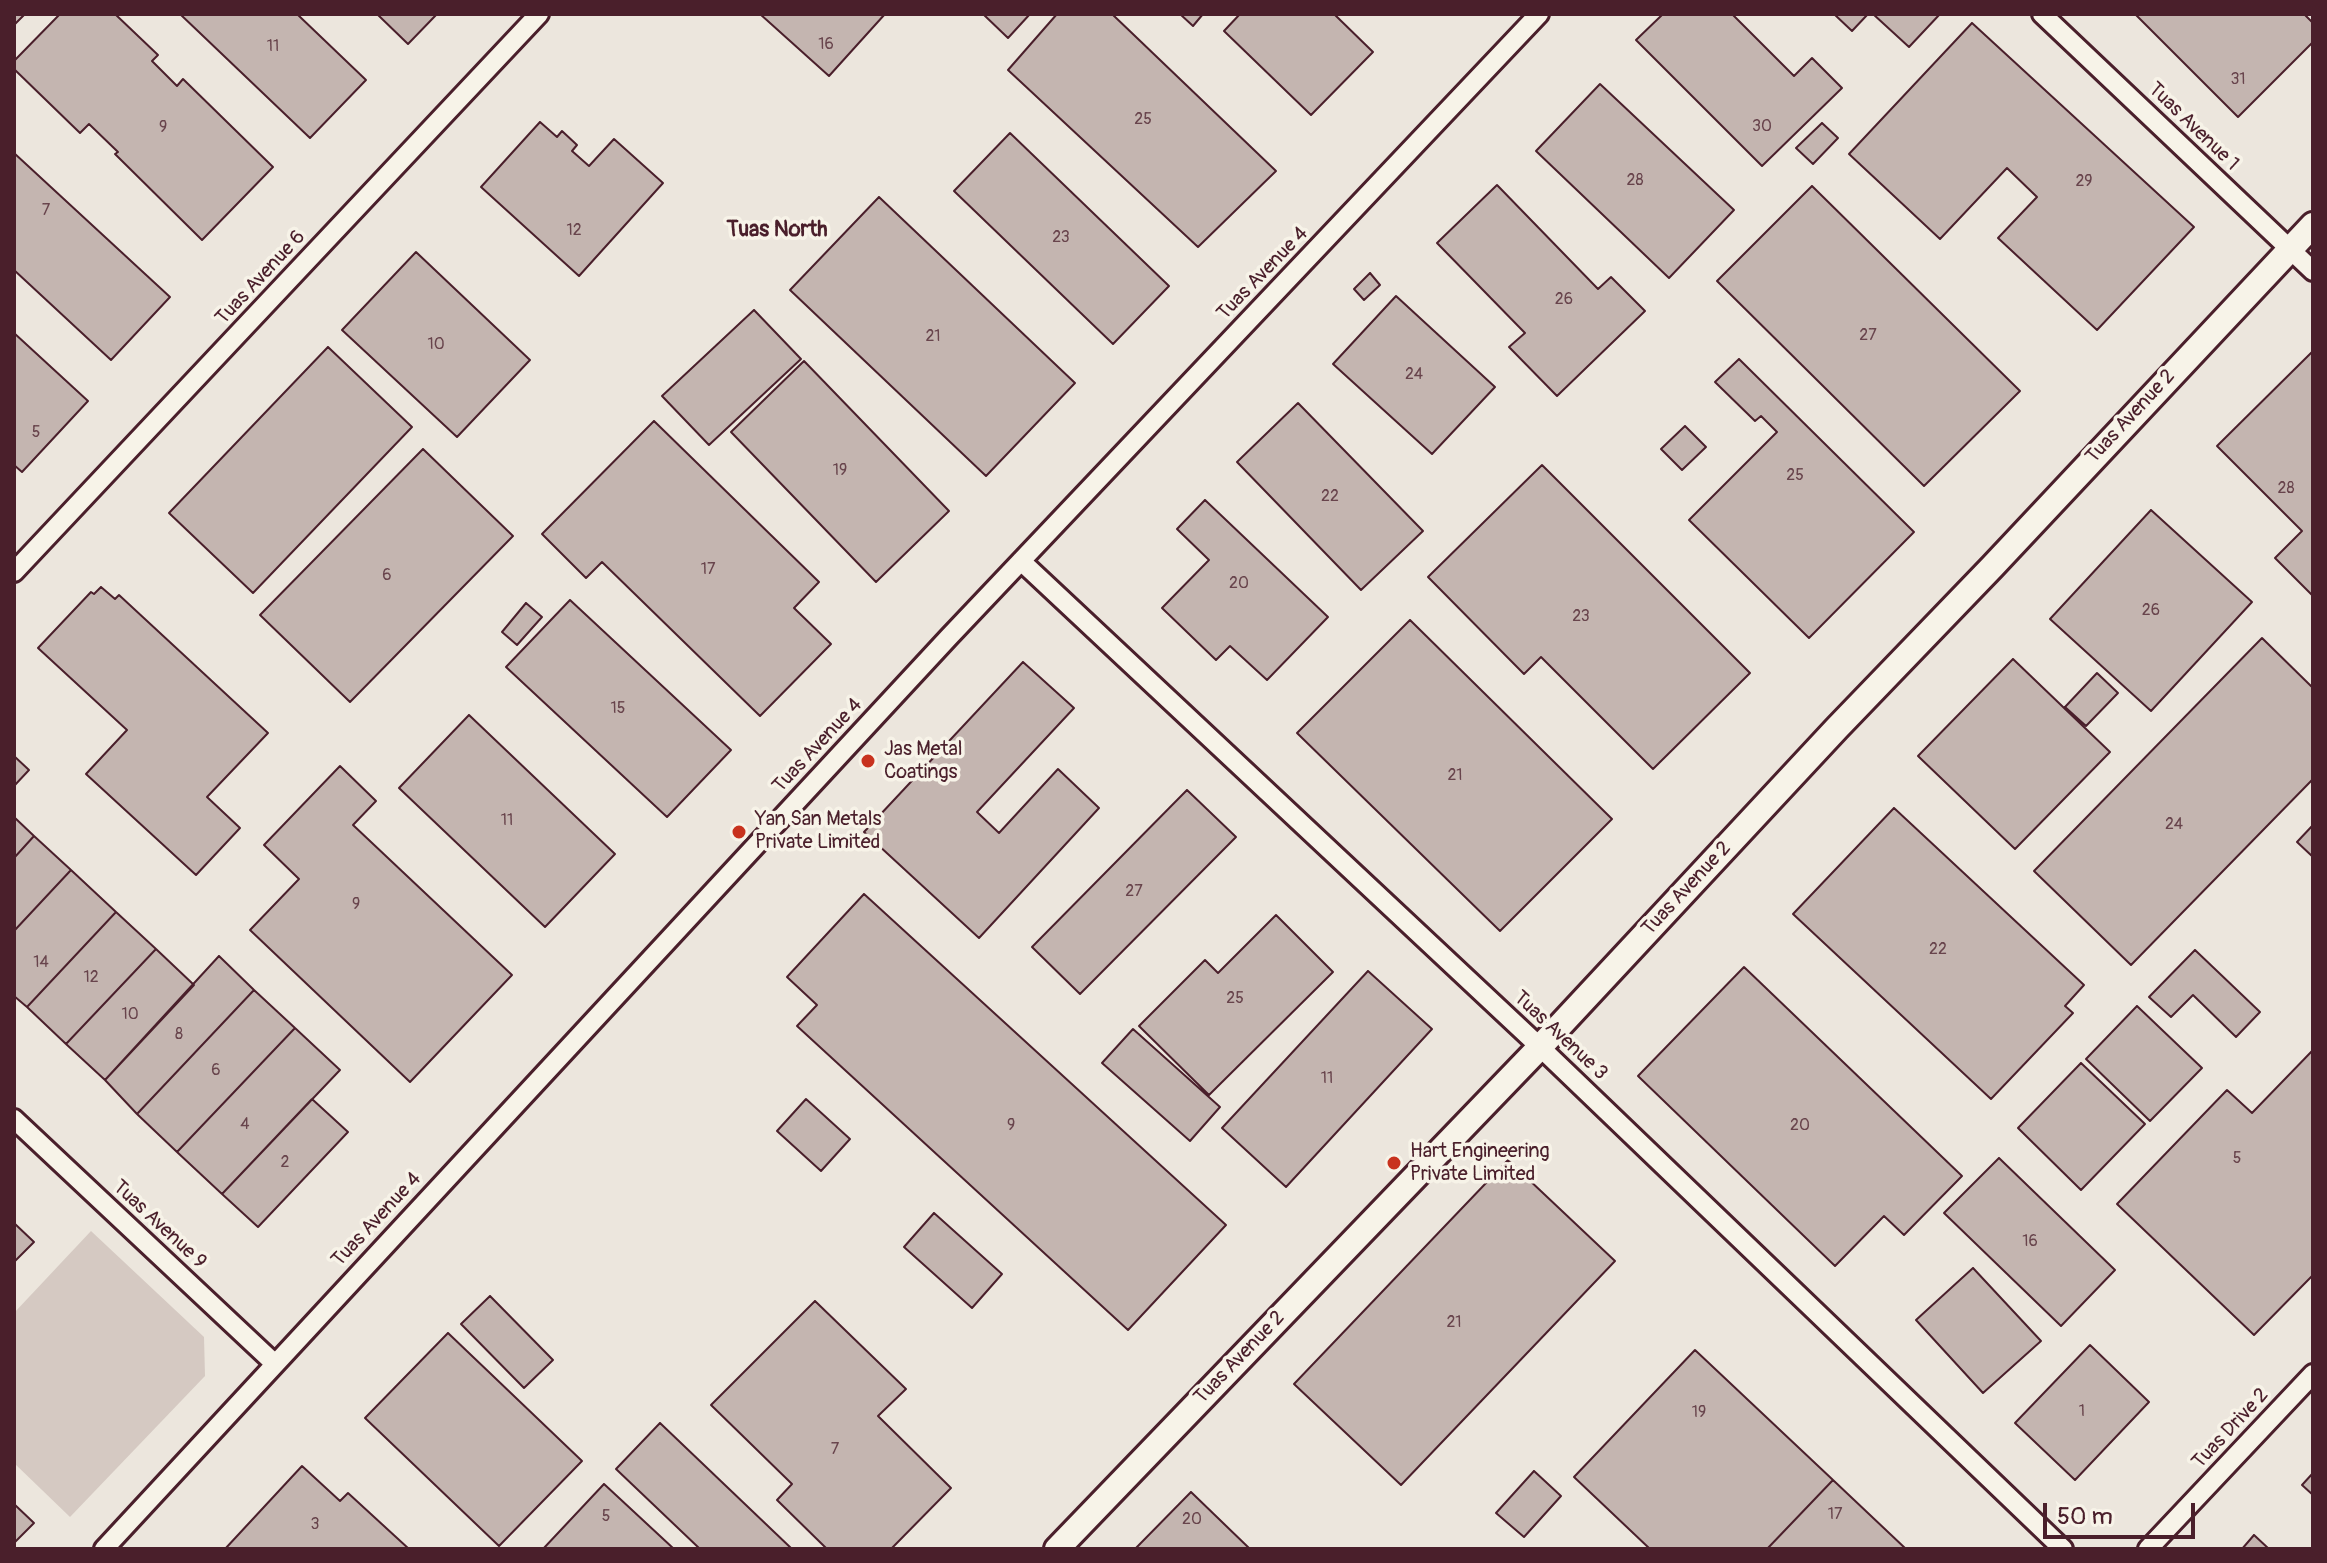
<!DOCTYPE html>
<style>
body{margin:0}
#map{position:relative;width:2327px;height:1563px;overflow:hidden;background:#ece6dd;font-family:Pangolin,sans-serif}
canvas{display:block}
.frame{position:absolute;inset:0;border:16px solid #4a1f2b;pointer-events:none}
.scale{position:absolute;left:2043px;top:1503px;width:152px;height:36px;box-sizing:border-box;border:4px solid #4a1f2b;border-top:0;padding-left:10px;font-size:24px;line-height:28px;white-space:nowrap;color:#4a1f2b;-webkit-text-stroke:6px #f7f3e8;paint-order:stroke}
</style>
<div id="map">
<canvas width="2327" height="1563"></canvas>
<div class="frame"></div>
<div class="scale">50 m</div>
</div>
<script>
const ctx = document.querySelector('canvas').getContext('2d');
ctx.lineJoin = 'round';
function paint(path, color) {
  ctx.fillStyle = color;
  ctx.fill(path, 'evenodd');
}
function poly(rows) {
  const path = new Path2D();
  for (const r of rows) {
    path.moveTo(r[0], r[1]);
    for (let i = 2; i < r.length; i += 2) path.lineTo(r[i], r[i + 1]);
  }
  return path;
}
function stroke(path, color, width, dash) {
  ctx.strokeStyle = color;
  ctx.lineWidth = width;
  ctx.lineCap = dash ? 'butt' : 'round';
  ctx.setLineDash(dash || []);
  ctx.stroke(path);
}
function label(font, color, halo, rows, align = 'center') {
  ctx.font = font + ' Pangolin,sans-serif';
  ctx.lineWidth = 7;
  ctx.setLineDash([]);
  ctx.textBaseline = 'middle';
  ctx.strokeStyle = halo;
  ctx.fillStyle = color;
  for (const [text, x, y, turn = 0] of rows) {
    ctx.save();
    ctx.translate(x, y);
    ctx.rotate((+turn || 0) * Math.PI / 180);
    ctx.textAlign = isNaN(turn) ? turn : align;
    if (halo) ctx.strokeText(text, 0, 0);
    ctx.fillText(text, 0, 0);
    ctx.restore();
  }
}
const green = poly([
 [91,1231,204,1337,205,1376,70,1517,14,1463,14,1313]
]);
const building = poly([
 [14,14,25,14,14,25,14,14],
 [60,14,115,14,158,55,152,61,177,86,183,79,273,167,202,240,115,154,118,152,89,124,80,133,14,69,14,61,60,14],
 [180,14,297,14,366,80,310,138,180,14],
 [377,14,437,14,408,44,377,14],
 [760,14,885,14,829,76,760,14],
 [983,14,1030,14,1008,38,983,14],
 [1057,14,1112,14,1276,171,1198,247,1008,70,1057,14],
 [1180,14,1203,14,1193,26,1180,14],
 [1240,14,1334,14,1373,52,1311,115,1224,31,1240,14],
 [1663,14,1732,14,1794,76,1812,58,1842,88,1762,166,1636,40,1663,14],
 [1834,14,1868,14,1852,31,1834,14],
 [1873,14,1940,14,1909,47,1873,14],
 [2135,14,2304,14,2313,23,2313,42,2238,117,2135,14],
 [1972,23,2194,227,2097,330,1998,238,2037,197,2007,168,1940,239,1849,154,1972,23],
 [1600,84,1734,210,1669,278,1536,151,1600,84],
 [540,122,557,137,562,131,577,145,572,151,589,166,614,139,663,183,579,276,481,187,540,122],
 [1822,123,1838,138,1813,164,1796,148,1822,123],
 [1010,133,1169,286,1113,344,954,191,1010,133],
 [14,153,170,297,111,360,14,270,14,153],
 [1497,185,1598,289,1611,277,1645,311,1557,396,1509,347,1525,333,1437,243,1497,185],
 [1812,186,2020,391,1924,486,1717,281,1812,186],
 [879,197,1075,383,986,476,790,290,879,197],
 [416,252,530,360,457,437,342,330,416,252],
 [1370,273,1380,285,1364,300,1354,289,1370,273],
 [1396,296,1495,387,1432,454,1333,364,1396,296],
 [754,310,801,359,709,445,662,396,754,310],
 [14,333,88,401,22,472,14,465,14,333],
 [328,347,412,427,253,593,169,513,328,347],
 [2313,351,2313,596,2275,558,2302,531,2217,446,2313,351],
 [1739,359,1914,532,1809,638,1689,520,1777,432,1761,416,1755,421,1715,382,1739,359],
 [804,361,949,511,876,582,731,432,804,361],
 [1298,403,1423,531,1361,590,1237,462,1298,403],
 [654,421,819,582,794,608,831,644,760,716,602,562,586,578,542,534,654,421],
 [1685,426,1706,447,1682,470,1661,449,1685,426],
 [423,449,513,536,350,702,260,615,423,449],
 [1542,465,1750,673,1653,769,1541,657,1524,674,1428,577,1542,465],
 [1205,500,1328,617,1267,680,1230,646,1216,660,1162,608,1209,560,1177,529,1205,500],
 [2151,510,2252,602,2151,711,2050,619,2151,510],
 [101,587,115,599,119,595,268,733,207,797,240,828,196,875,86,774,127,730,38,648,91,592,94,594,101,587],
 [570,600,731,750,667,817,506,667,570,600],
 [526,603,542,617,517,645,502,632,526,603],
 [1410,620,1612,819,1500,931,1297,733,1410,620],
 [2262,638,2313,688,2313,779,2131,965,2034,871,2262,638],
 [2013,659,2110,752,2015,849,1918,756,2013,659],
 [1023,662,1074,708,977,812,999,833,1058,769,1099,808,979,938,864,832,1023,662],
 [2097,673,2118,693,2086,726,2065,707,2097,673],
 [469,715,615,854,545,927,399,788,469,715],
 [14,756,29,770,14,786,14,756],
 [340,766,376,801,353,825,512,975,410,1082,250,930,299,879,264,845,340,766],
 [1187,790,1236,837,1080,994,1032,947,1187,790],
 [1894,808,2084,985,2065,1006,2073,1013,1991,1099,1793,914,1894,808],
 [14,817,34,836,14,858,14,817],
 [2313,825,2313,857,2297,842,2313,825],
 [34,836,71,870,14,931,14,858,34,836],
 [71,870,116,912,27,1007,14,996,14,931,71,870],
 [864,894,1226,1225,1128,1330,797,1026,817,1005,787,977,864,894],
 [116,912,156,949,66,1044,27,1007,116,912],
 [1276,915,1333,972,1209,1095,1139,1026,1205,960,1218,973,1276,915],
 [156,949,194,985,105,1080,66,1044,156,949],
 [2195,950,2260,1012,2236,1037,2193,995,2171,1017,2149,997,2195,950],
 [219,956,254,990,137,1114,105,1080,219,956],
 [1744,967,1962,1176,1904,1235,1884,1216,1835,1266,1638,1076,1744,967],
 [1368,971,1432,1029,1286,1187,1222,1128,1368,971],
 [254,990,295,1028,177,1152,137,1114,254,990],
 [2137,1006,2202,1068,2150,1121,2086,1059,2137,1006],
 [295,1028,340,1070,222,1194,177,1152,295,1028],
 [1133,1029,1220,1107,1190,1141,1102,1063,1133,1029],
 [2313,1050,2313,1275,2254,1335,2117,1204,2227,1090,2252,1113,2313,1050],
 [2081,1063,2145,1124,2081,1190,2018,1128,2081,1063],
 [312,1099,348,1132,258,1227,222,1194,312,1099],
 [806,1099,850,1139,821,1171,777,1131,806,1099],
 [1999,1158,2115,1270,2061,1326,1944,1213,1999,1158],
 [1508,1160,1615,1261,1401,1485,1294,1384,1508,1160],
 [934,1213,1002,1274,972,1308,904,1247,934,1213],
 [14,1223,34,1242,14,1262,14,1223],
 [1973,1268,2041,1341,1983,1393,1916,1320,1973,1268],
 [490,1296,553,1360,524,1388,461,1324,490,1296],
 [815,1301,906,1389,878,1416,951,1488,891,1549,827,1549,777,1500,792,1484,711,1405,815,1301],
 [448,1333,582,1461,499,1546,365,1418,448,1333],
 [2090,1345,2149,1402,2075,1480,2015,1423,2090,1345],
 [1695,1350,1833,1480,1767,1549,1650,1549,1574,1477,1695,1350],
 [660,1423,792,1549,700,1549,616,1469,660,1423],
 [302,1466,340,1501,348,1493,409,1549,225,1549,302,1466],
 [1534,1471,1561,1496,1524,1537,1496,1513,1534,1471],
 [2313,1473,2313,1495,2302,1485,2313,1473],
 [1833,1480,1906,1549,1767,1549,1833,1480],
 [604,1484,674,1549,543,1549,604,1484],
 [1191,1492,1250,1549,1135,1549,1191,1492],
 [14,1504,34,1523,14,1543,14,1504],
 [2254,1535,2269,1549,2242,1549,2254,1535]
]);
const street = poly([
 [2042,14,2313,271],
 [1021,561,1540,1047,2063,1549],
 [14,572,539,14],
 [14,1119,274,1363],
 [104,1549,949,637,1539,14],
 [2148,1549,2313,1374]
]);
const secondary = poly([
 [1057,1549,1540,1047,1837,728,1992,567,2313,225]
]);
const markers = [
 [868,761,8,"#c8321e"],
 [739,832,8,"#c8321e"],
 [1394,1163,8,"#c8321e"]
];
const numberNames = [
 ["16",826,45],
 ["11",273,47],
 ["31",2238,80],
 ["25",1143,120],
 ["30",1762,127],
 ["9",163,128],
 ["28",1635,181],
 ["29",2084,182],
 ["7",46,211],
 ["12",574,231],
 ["23",1061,238],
 ["26",1564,300],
 ["27",1868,336],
 ["21",933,337],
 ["10",436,345],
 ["24",1414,375],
 ["5",36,433],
 ["19",840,471],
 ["25",1795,476],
 ["28",2286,489],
 ["22",1330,497],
 ["17",708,570],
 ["6",387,576],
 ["20",1239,584],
 ["26",2151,611],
 ["23",1581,617],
 ["15",618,709],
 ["21",1455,776],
 ["11",507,821],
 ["24",2174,825],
 ["27",1134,892],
 ["9",356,905],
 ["22",1938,950],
 ["14",41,963],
 ["12",91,978],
 ["25",1235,999],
 ["10",130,1015],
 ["8",179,1035],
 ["6",216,1071],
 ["11",1327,1079],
 ["4",245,1125],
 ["9",1011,1126],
 ["20",1800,1126],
 ["5",2237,1159],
 ["2",285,1163],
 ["16",2030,1242],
 ["21",1454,1323],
 ["1",2082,1412],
 ["19",1699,1413],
 ["7",835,1450],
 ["17",1835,1515],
 ["5",606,1517],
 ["20",1192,1520],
 ["3",315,1525]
];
const streetNames = [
 ["Tuas Avenue 1",2193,127,44],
 ["Tuas Avenue 4",1263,274,-46],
 ["Tuas Avenue 6",261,278,-47],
 ["Tuas Avenue 2",2131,417,-47],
 ["Tuas Avenue 4",818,746,-47],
 ["Tuas Avenue 2",1687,889,-47],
 ["Tuas Avenue 3",1560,1036,43],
 ["Tuas Avenue 4",377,1220,-47],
 ["Tuas Avenue 9",159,1225,43],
 ["Tuas Avenue 2",1240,1358,-46],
 ["Tuas Drive 2",2231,1429,-47]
];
const poiNames = [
 ["Jas Metal",884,750],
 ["Coatings",884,773],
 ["Yan San Metals",755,820],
 ["Private Limited",755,843],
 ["Hart Engineering",1410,1152],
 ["Private Limited",1410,1175]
];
const neighbourhoodNames = [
 ["Tuas North",777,230]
];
paint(green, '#d5c9c2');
paint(building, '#c4b5b0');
stroke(building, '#4a1f2b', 2);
stroke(street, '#4a1f2b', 24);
stroke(secondary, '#4a1f2b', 30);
stroke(street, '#f7f3e8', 18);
stroke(secondary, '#f7f3e8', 24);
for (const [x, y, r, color] of markers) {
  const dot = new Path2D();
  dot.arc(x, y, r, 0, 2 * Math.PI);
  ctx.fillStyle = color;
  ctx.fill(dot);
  stroke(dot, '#f7f3e8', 3);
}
label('16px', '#68444c', null, numberNames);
label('20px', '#4a1f2b', '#f7f3e8', streetNames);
label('20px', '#4a1f2b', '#f7f3e8', poiNames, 'left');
label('bold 22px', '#4a1f2b', '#f7f3e8', neighbourhoodNames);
</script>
